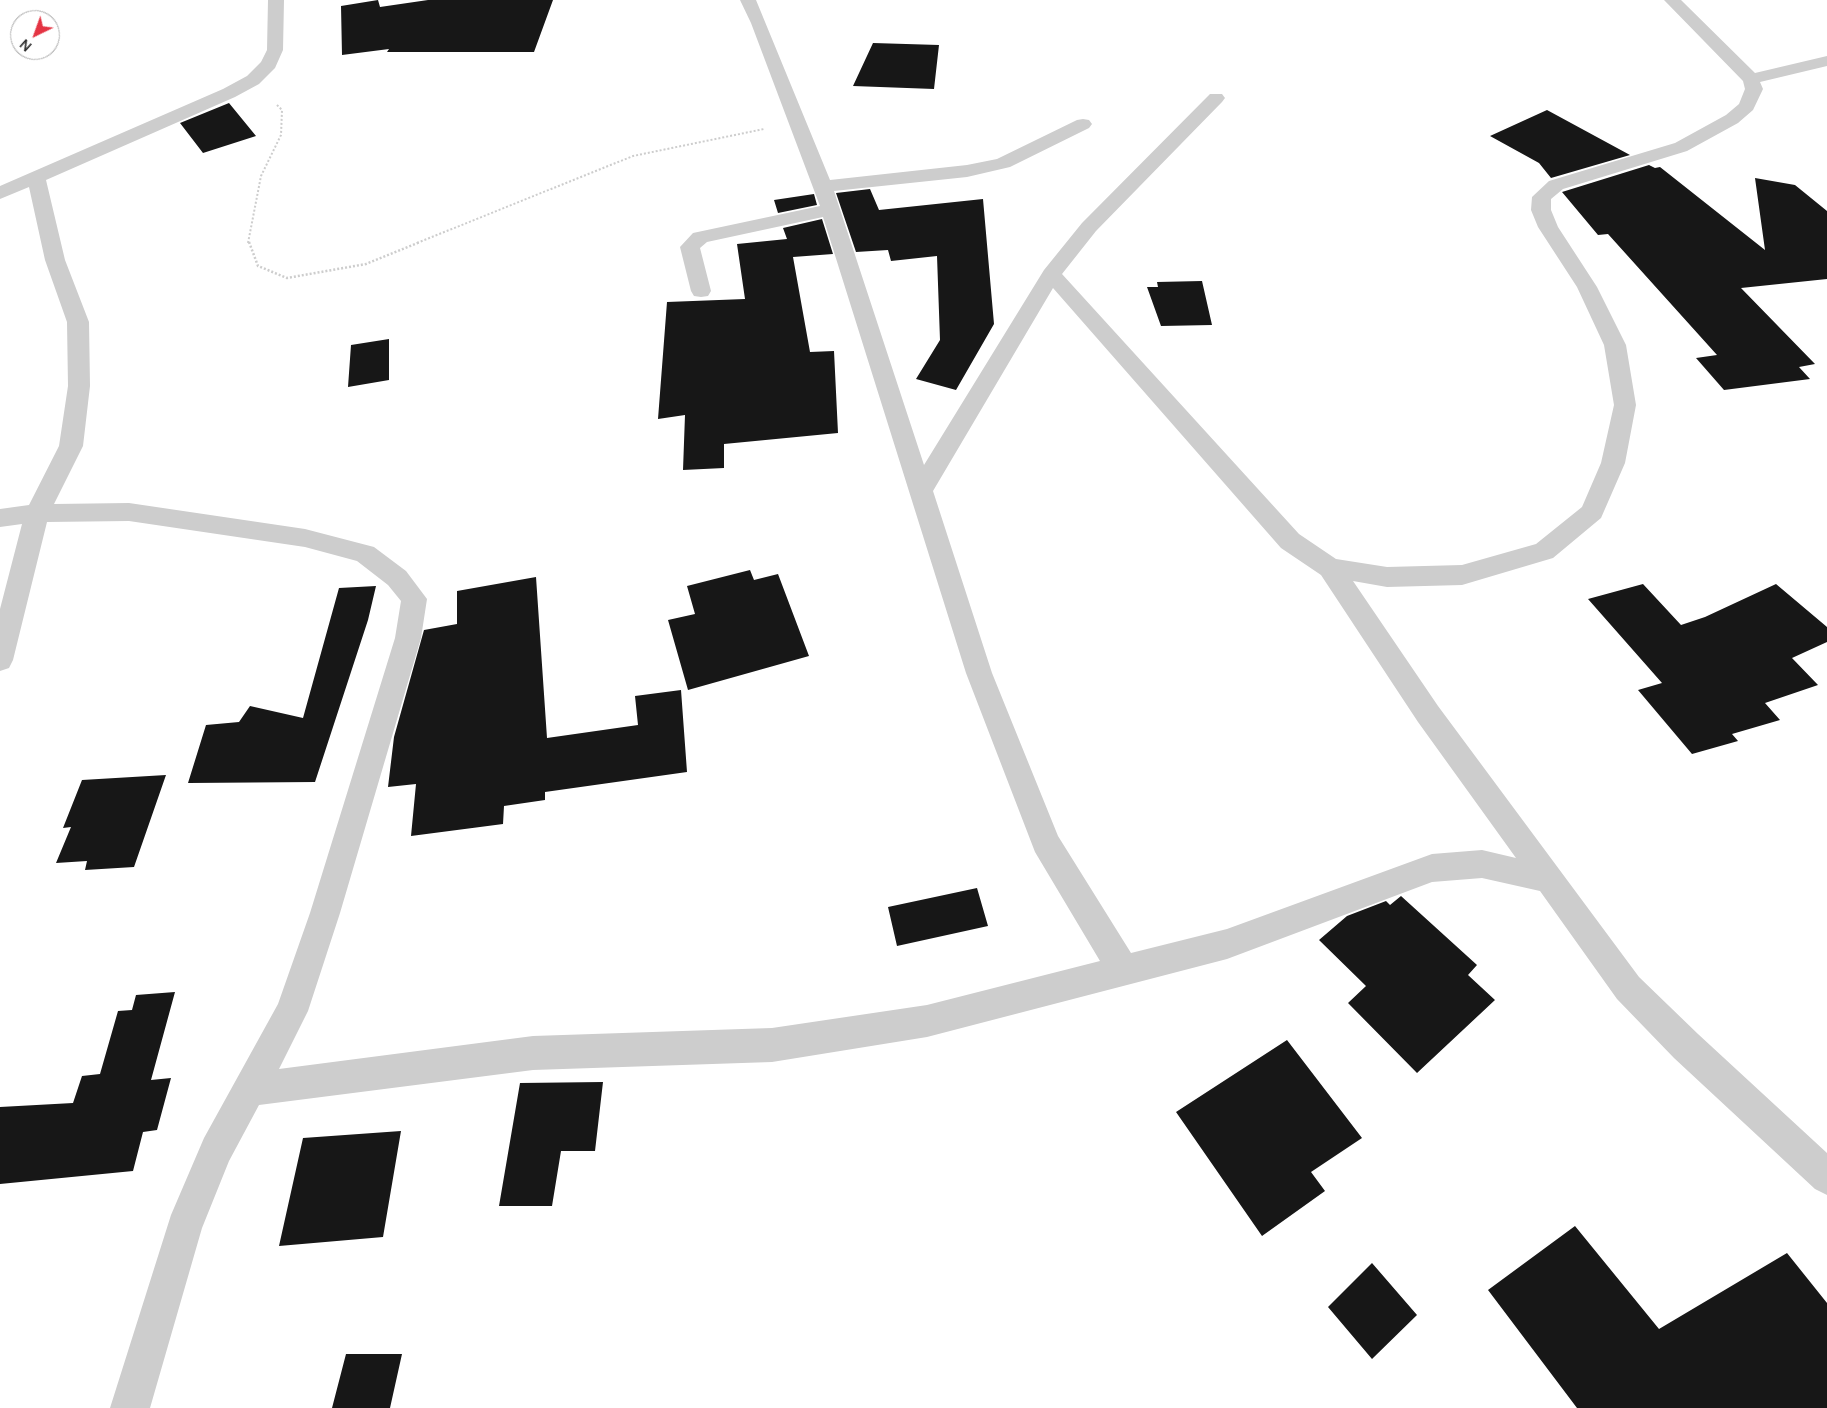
<!DOCTYPE html>
<style>
body{margin:0}
#map{position:relative;width:1827px;height:1408px;overflow:hidden;background:#fff;font-family:Manrope,sans-serif}
canvas{display:block}
.north{position:absolute;left:10px;top:10px;width:50px;height:50px;box-sizing:border-box;background:#fff;border:1px solid #acacac;border-radius:50%;rotate:222deg;font-size:14px;font-weight:700;line-height:20px;text-align:center;color:#303030}
.north::after{content:'';display:block;margin:auto;width:18px;height:22px;background:#e43443;clip-path:polygon(50% 0,100% 100%,50% 72%,0 100%)}
</style>
<div id="map">
<canvas width="1827" height="1408"></canvas>
<div class="north">N</div>
</div>
<script>
const ctx = document.querySelector('canvas').getContext('2d');
ctx.lineJoin = 'round';
function paint(path, color) {
  ctx.fillStyle = color;
  ctx.fill(path, 'evenodd');
}
function poly(rows) {
  const path = new Path2D();
  for (const r of rows) {
    path.moveTo(r[0], r[1]);
    for (let i = 2; i < r.length; i += 2) path.lineTo(r[i], r[i + 1]);
  }
  return path;
}
function stroke(path, color, width, dash) {
  ctx.strokeStyle = color;
  ctx.lineWidth = width;
  ctx.lineCap = dash ? 'butt' : 'round';
  ctx.setLineDash(dash || []);
  ctx.stroke(path);
}
const building = poly([
 [378,0,380,7,428,0,553,0,534,52,387,52,389,49,342,55,341,6],
 [873,43,939,45,934,89,853,86],
 [229,103,256,136,203,153,180,123],
 [1547,110,1630,155,1551,178,1539,163,1490,136],
 [1649,165,1655,168,1660,167,1765,250,1755,178,1795,185,1827,211,1827,279,1741,288,1815,364,1799,367,1810,379,1724,390,1696,358,1717,355,1608,234,1598,235,1562,192],
 [870,189,879,210,983,199,994,324,956,390,916,379,940,340,937,256,891,261,888,250,856,252,836,193],
 [814,194,817,205,778,213,774,200],
 [822,219,833,254,793,257,810,352,834,351,838,433,724,444,724,468,683,470,685,415,658,419,667,302,745,299,737,244,787,239,783,228],
 [1202,281,1212,325,1161,326,1147,287,1158,287,1157,282],
 [389,339,389,380,348,387,351,345],
 [750,570,754,580,778,574,809,656,688,690,668,620,695,614,687,586],
 [536,577,547,738,638,725,635,696,681,690,687,772,545,792,545,800,504,806,503,824,411,836,416,784,388,787,394,737,424,630,457,624,457,591],
 [1643,584,1681,625,1705,617,1776,584,1827,627,1827,642,1792,658,1818,685,1765,703,1780,720,1732,734,1738,741,1692,754,1638,690,1662,683,1588,599],
 [376,586,368,620,315,782,188,783,206,725,239,722,250,706,303,718,339,588],
 [166,775,134,867,85,870,87,861,56,863,71,827,63,828,82,780],
 [977,888,988,926,897,946,888,907],
 [1401,896,1477,965,1468,975,1495,1000,1417,1073,1348,1003,1366,986,1319,940,1347,916,1386,901,1390,905],
 [175,992,151,1080,171,1078,157,1130,143,1132,133,1171,0,1184,0,1107,73,1103,82,1076,100,1074,118,1011,132,1010,136,995],
 [1287,1040,1362,1138,1311,1172,1325,1191,1262,1236,1176,1112],
 [603,1082,595,1151,561,1151,552,1206,499,1206,520,1083],
 [401,1131,383,1237,279,1246,303,1138],
 [1575,1226,1659,1329,1787,1253,1827,1303,1827,1408,1577,1408,1488,1290],
 [1372,1263,1417,1315,1372,1359,1328,1307],
 [346,1354,402,1354,390,1408,332,1408]
]);
const pathFar1 = poly([
 [248,243,261,176,281,135,282,110,276,104],
 [417,243,633,156,764,129]
]);
const path = poly([
 [249,242,258,266,287,278,366,264,420,242]
]);
const minor = poly([
 [268,0,284,0,283,50,275,68,259,84,235,97,46,180,65,260,89,322,90,386,83,446,54,504,129,503,305,529,374,547,406,571,427,599,421,638,340,913,308,1011,279,1069,533,1036,772,1028,927,1005,1100,961,1035,852,966,673,823,217,707,242,700,248,711,291,708,296,701,297,694,296,691,291,680,247,693,233,820,206,751,23,740,0,756,0,830,180,967,165,997,159,1077,120,1083,119,1089,120,1092,124,1089,128,1010,167,967,177,834,191,924,465,1044,270,1082,223,1210,94,1222,94,1225,98,1222,102,1096,231,1062,274,1299,534,1336,559,1387,567,1462,565,1536,544,1582,507,1601,463,1614,405,1604,345,1577,287,1538,227,1531,210,1532,197,1549,181,1675,143,1726,115,1739,104,1745,89,1743,81,1664,0,1681,0,1755,73,1827,56,1827,66,1760,82,1763,89,1753,110,1738,123,1687,151,1563,189,1551,199,1551,210,1558,227,1597,287,1626,345,1636,405,1625,463,1601,518,1553,558,1462,585,1387,587,1353,581,1438,706,1639,977,1698,1034,1827,1153,1827,1195,1815,1189,1674,1058,1617,999,1540,891,1482,878,1432,882,1227,959,927,1037,772,1062,533,1070,259,1105,229,1161,202,1228,150,1408,110,1408,171,1215,204,1138,278,1004,310,913,395,638,401,601,388,585,357,561,305,547,129,521,47,522,13,660,9,668,0,671,0,609,22,524,0,527,0,509,29,505,59,446,68,386,67,322,45,260,29,187,0,199,0,186,223,89,247,76,261,62,267,50,268,0],
 [1053,288,1281,548,1321,575,1418,722,1516,858,1482,850,1432,854,1227,929,1131,953,1058,836,992,673,933,491,1053,288]
]);
paint(building, '#171717');
stroke(pathFar1, '#cdcdcd', 2, [2, 2]);
stroke(path, '#cdcdcd', 2.5, [2, 2]);
paint(minor, '#cdcdcd');
</script>
